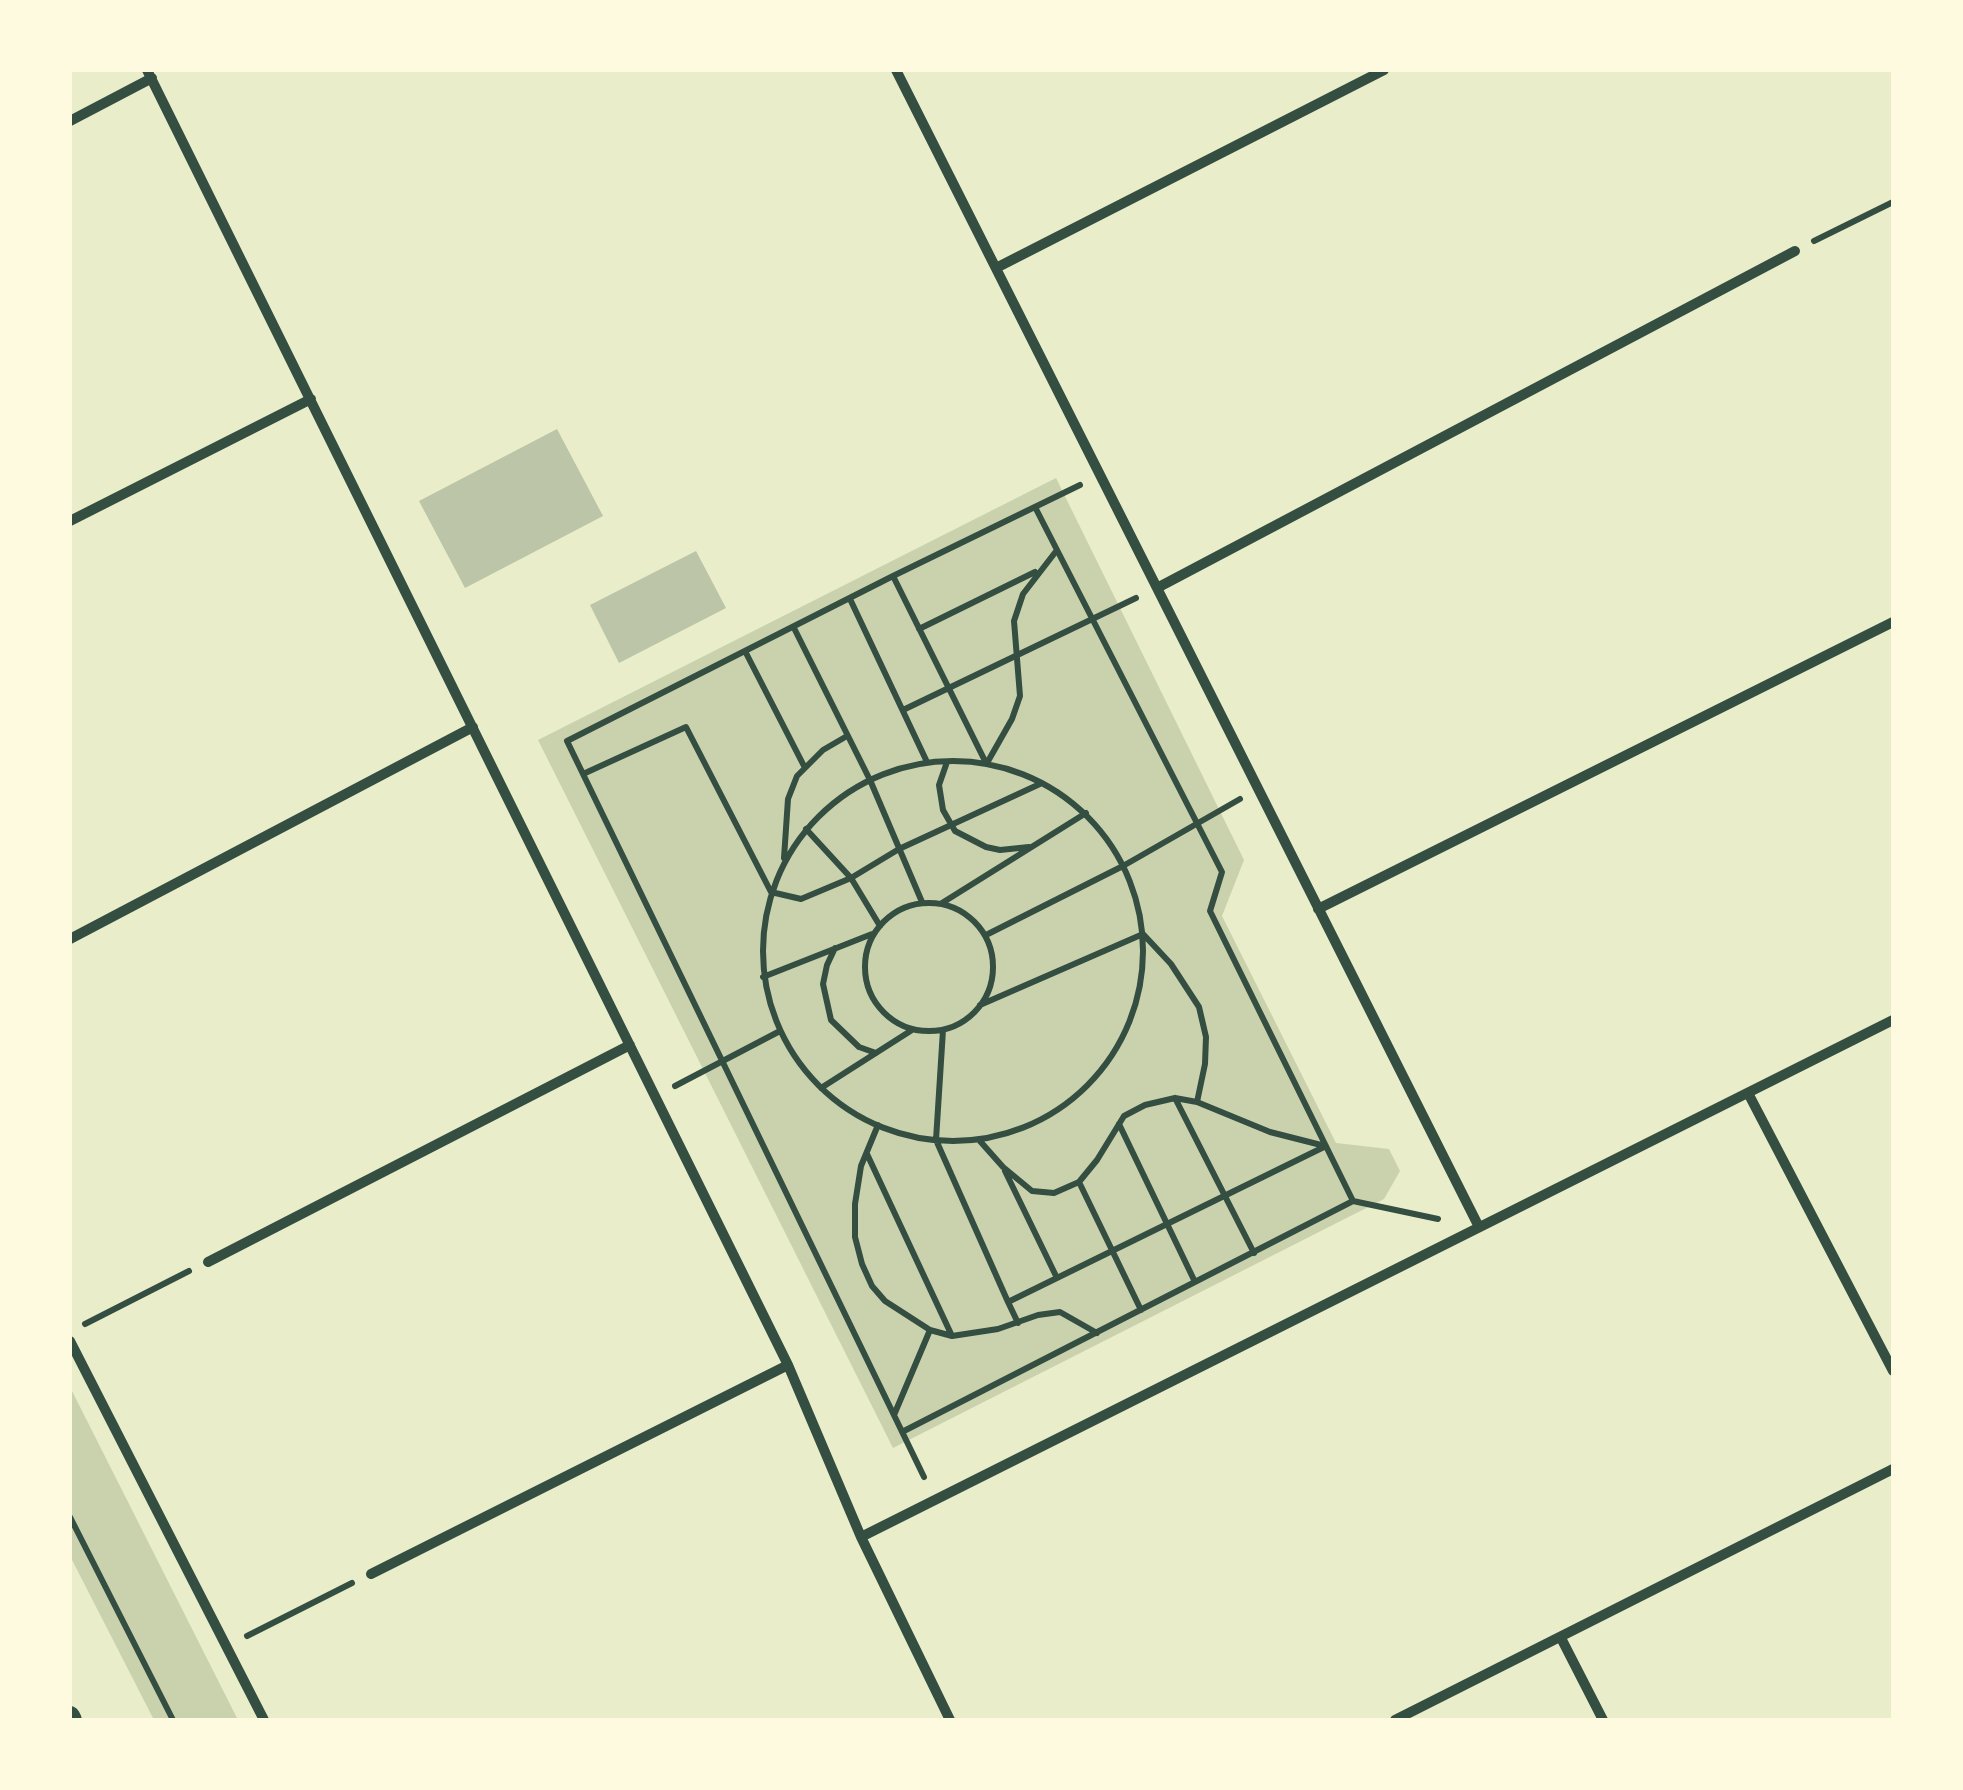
<!DOCTYPE html>
<style>
body{margin:0}
#map{position:relative;width:1963px;height:1790px;overflow:hidden;background:#e9edc9;font-family:"Asap Condensed",sans-serif}
canvas{display:block}
.frame{position:absolute;inset:0;border:72px solid #fefae0;pointer-events:none}
</style>
<div id="map">
<canvas width="1963" height="1790"></canvas>
<div class="frame"></div>
</div>
<script>
const ctx = document.querySelector('canvas').getContext('2d');
ctx.lineJoin = 'round';
function paint(path, color) {
  ctx.fillStyle = color;
  ctx.fill(path, 'evenodd');
}
function poly(rows) {
  const path = new Path2D();
  for (const r of rows) {
    if (r.length === 3) {
      path.moveTo(r[0] + r[2], r[1]);
      path.arc(r[0], r[1], r[2], 0, 2 * Math.PI);
      continue;
    }
    path.moveTo(r[0], r[1]);
    for (let i = 2; i < r.length; i += 2) path.lineTo(r[i], r[i + 1]);
  }
  return path;
}
function stroke(path, color, width, dash) {
  ctx.strokeStyle = color;
  ctx.lineWidth = width;
  ctx.lineCap = dash ? 'butt' : 'round';
  ctx.setLineDash(dash || []);
  ctx.stroke(path);
}
const green = poly([
 [1056,478,1244,860,1222,916,1336,1143,1389,1149,1400,1171,1384,1199,893,1448,538,740],
 [70,1387,238,1720,154,1720,70,1556]
]);
const building = poly([
 [557,429,603,516,465,588,419,501],
 [696,551,726,608,619,663,590,605]
]);
const path = poly([
 [1814,241,1893,202],
 [1035,507,1222,872,1210,911,1353,1201],
 [893,576,567,741,924,1477],
 [850,599,927,762],
 [794,628,870,780,922,902],
 [919,629,1035,572],
 [746,653,804,766],
 [903,710,1136,598],
 [953,951,190],
 [947,762,939,785,943,810,955,831,986,847,1000,850,1029,847],
 [986,763,893,576,1080,485],
 [987,763,1012,719,1020,696,1014,621,1023,594,1057,550],
 [583,774,686,727,771,892,801,899,851,878,899,849,1042,783],
 [806,829,851,878,880,926],
 [784,858,788,799,797,776,823,750,847,736],
 [942,903,1086,813],
 [929,967,64],
 [986,935,1123,866,1240,799],
 [835,948,827,965,823,984,831,1020,859,1047,876,1053],
 [763,977,872,934],
 [980,1005,1143,934,1171,964,1199,1007,1206,1037,1205,1064,1197,1102],
 [943,1030,936,1140,1008,1302,1326,1146],
 [675,1086,780,1031],
 [821,1088,912,1030],
 [1175,1098,1254,1253],
 [1119,1124,1195,1282],
 [878,1125,861,1166,855,1204,855,1237,862,1264,872,1286,885,1301,930,1330,952,1336,998,1329,1038,1315,1060,1312,1097,1333],
 [979,1140,1003,1167,1032,1191,1054,1193,1079,1182,1097,1160,1124,1116,1145,1105,1175,1098,1197,1102,1270,1132,1325,1146],
 [867,1154,952,1336],
 [1005,1171,1057,1278],
 [1079,1182,1141,1310],
 [1008,1302,1018,1323],
 [85,1324,189,1271],
 [894,1415,930,1330],
 [902,1432,1353,1201,1438,1219],
 [70,1517,173,1720],
 [247,1636,352,1583]
]);
const minor = poly([
 [147,70,788,1365,861,1537,950,1720],
 [896,70,1479,1227],
 [70,121,152,78],
 [996,268,1384,70],
 [70,521,311,399],
 [1157,588,1795,251],
 [1318,909,1893,622],
 [70,939,473,727],
 [1748,1093,1893,1371],
 [208,1262,630,1045],
 [70,1341,264,1720],
 [861,1537,1893,1020],
 [371,1574,788,1365],
 [1561,1638,1603,1720],
 [1395,1720,1893,1469]
]);
const secondary = poly([
 [70,1716,72,1720]
]);
paint(green, '#cad2ad');
paint(building, '#bcc5a7');
stroke(path, '#344e41', 6);
stroke(minor, '#344e41', 10);
stroke(secondary, '#344e41', 20);
</script>
